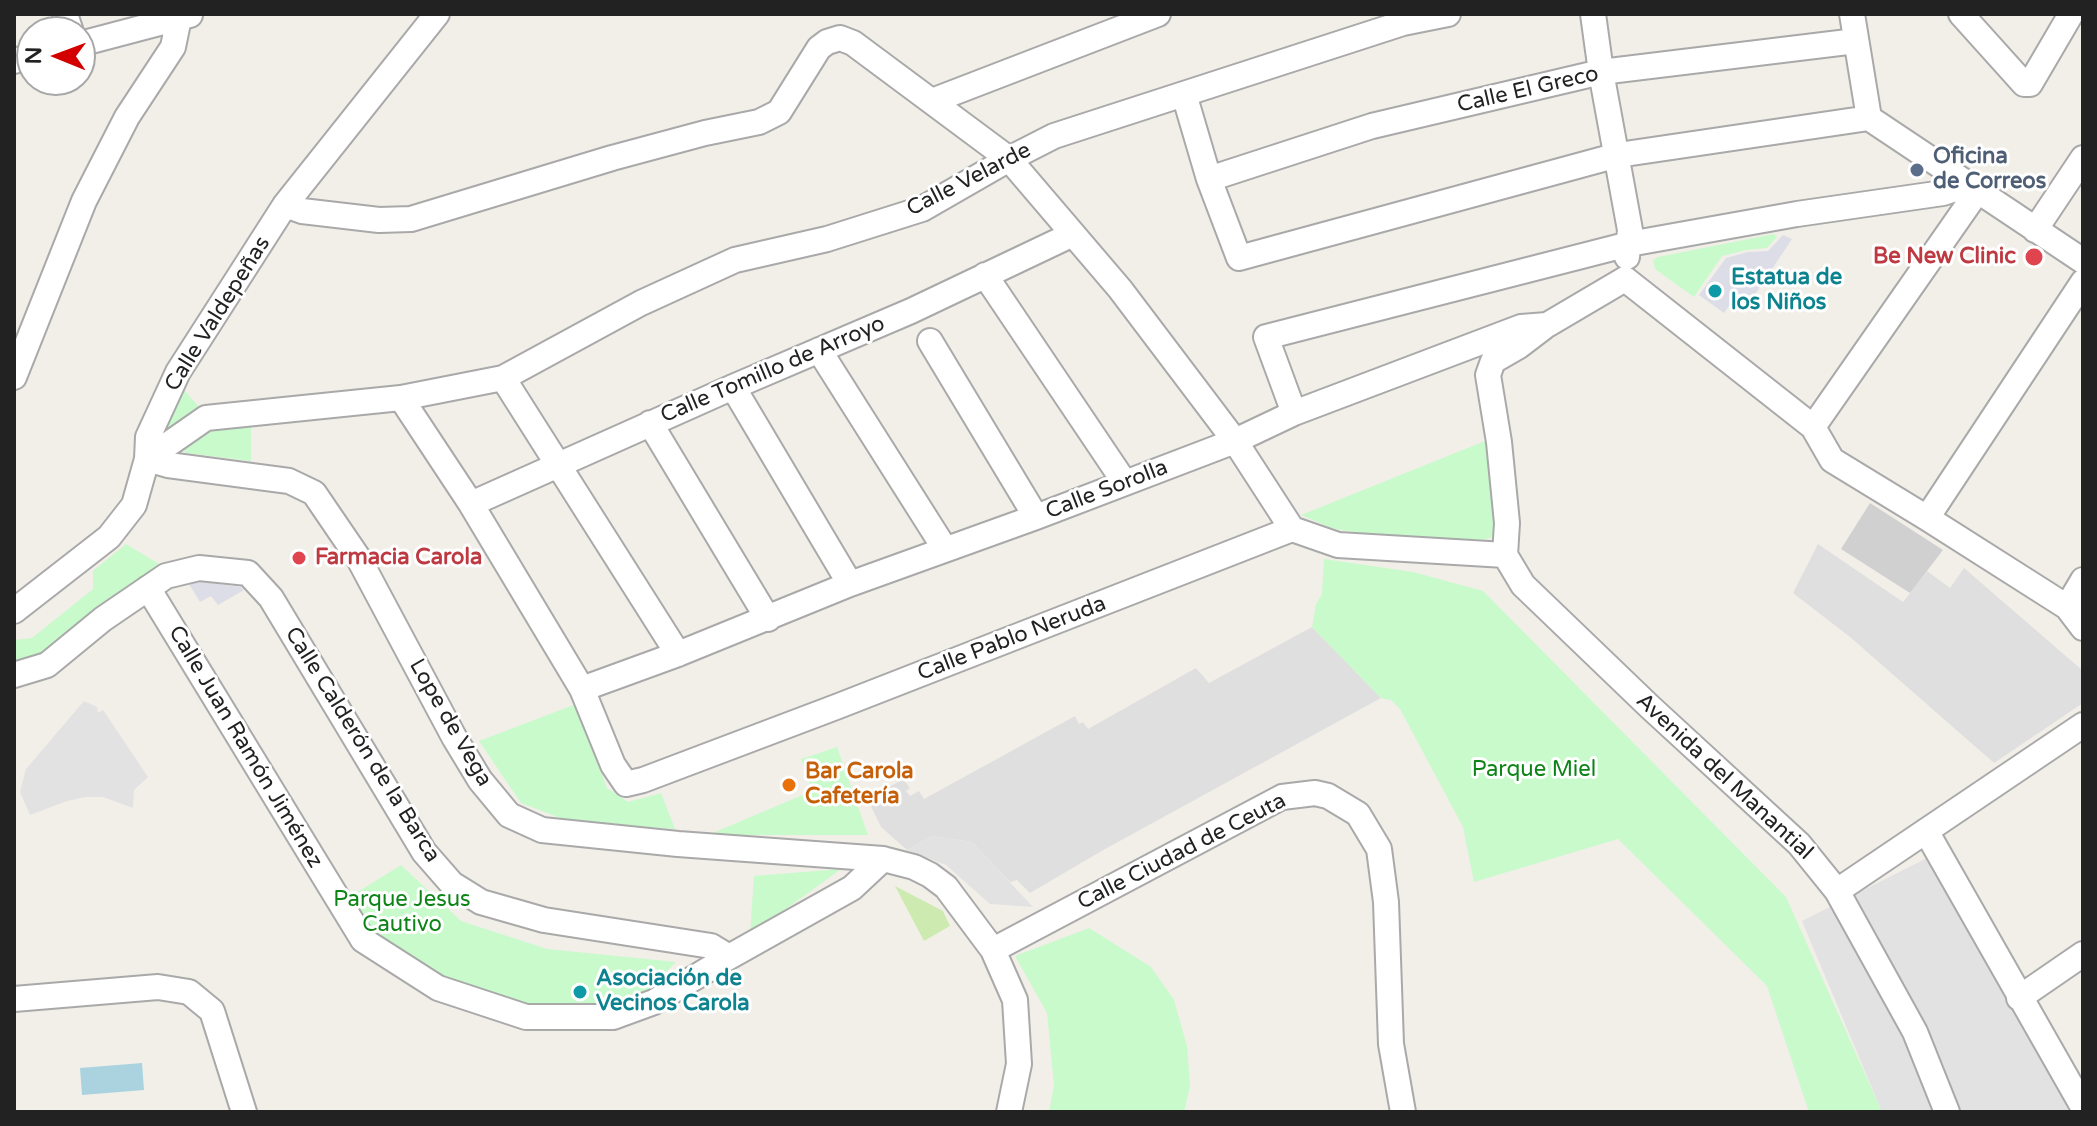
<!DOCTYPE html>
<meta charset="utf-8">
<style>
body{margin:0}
#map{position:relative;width:2097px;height:1126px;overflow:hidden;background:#f2efe9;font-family:"Varela Round",sans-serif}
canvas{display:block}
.frame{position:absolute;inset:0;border:16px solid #222;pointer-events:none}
.north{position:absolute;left:16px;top:16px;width:80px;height:80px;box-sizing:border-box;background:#fff;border:2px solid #a7a7a7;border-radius:50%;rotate:271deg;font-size:22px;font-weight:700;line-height:32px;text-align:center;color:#222}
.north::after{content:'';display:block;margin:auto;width:28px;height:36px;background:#d40000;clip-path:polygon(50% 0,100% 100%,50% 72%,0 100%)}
</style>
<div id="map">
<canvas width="2097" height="1126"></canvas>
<div class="frame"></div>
<div class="north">N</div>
</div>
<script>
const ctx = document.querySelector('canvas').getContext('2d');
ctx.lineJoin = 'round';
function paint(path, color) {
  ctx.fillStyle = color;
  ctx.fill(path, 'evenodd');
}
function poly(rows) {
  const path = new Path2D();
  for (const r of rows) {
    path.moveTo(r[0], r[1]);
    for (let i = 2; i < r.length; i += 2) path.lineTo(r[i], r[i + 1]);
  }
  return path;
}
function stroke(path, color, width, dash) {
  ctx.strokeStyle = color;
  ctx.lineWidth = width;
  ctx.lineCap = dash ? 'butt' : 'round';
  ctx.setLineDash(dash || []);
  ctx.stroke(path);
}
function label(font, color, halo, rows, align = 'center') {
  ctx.font = font + ' "Varela Round",sans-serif';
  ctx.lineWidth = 6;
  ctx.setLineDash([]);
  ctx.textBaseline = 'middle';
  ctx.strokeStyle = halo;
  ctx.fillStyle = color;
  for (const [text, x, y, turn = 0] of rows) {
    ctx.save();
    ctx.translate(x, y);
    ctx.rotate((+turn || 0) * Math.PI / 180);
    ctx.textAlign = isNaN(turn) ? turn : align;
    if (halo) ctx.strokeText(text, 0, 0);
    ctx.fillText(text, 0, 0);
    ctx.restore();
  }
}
const residential = poly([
 [1818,544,1903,602,1927,571,1950,588,1964,568,2082,670,2083,703,1994,763,1850,637,1793,593],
 [1312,627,1381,698,1105,849,1030,893,1017,880,1010,882,972,842,932,836,907,850,881,827,868,800,903,779,910,788,906,791,910,796,919,791,924,799,1075,716,1079,724,1083,722,1088,729,1196,668,1209,683]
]);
const religious = poly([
 [1870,503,1943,550,1910,593,1841,549]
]);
const grass = poly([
 [895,886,943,911,950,926,924,941]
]);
const park = poly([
 [1774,234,1777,237,1767,248,1746,250,1722,256,1694,297,1655,269,1653,260,1658,257],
 [183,389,200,408,161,440,159,431,170,409],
 [251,425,251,461,186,453,182,447,201,432],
 [1485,441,1494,492,1493,537,1473,543,1379,537,1331,528,1301,515],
 [126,544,159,564,32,661,14,666,14,640,32,638,93,589,93,571],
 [1324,559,1413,572,1483,591,1786,897,1882,1112,1809,1112,1767,986,1618,839,1474,882,1463,827,1400,709,1391,700,1381,698,1312,627,1316,604,1322,594],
 [576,704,607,788,628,802,661,793,675,829,568,821,521,803,479,741],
 [837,747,868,835,708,835,812,791,801,759],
 [401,865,461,921,547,949,676,962,649,989,610,1007,529,1007,437,978,371,934,348,898],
 [841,869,750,935,754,876],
 [1089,928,1151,967,1174,1000,1187,1046,1190,1086,1184,1112,1049,1112,1054,1085,1047,1013,1015,956]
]);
const parking = poly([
 [84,701,97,707,98,713,103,710,148,777,134,790,133,808,103,797,85,797,67,801,30,815,20,792,26,769],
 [932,836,972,842,1033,907,990,904,946,865,907,850],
 [1931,856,2071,1112,1882,1112,1802,921]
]);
const plaza = poly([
 [1783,235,1792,239,1748,305,1736,296,1724,313,1699,295,1726,258,1748,252,1768,251],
 [195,581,241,587,244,590,218,605,211,596,200,602,189,584]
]);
const water = poly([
 [142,1063,144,1090,82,1095,80,1068]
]);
const minor = poly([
 [65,14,71,32],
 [1593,14,1601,72,1630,230,1627,257],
 [1852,14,1869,118,2083,261],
 [1961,14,2024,84,2030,84,2071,14],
 [80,44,190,15],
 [14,61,32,56],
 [1184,94,1209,179,1239,258,1618,155,1869,118],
 [932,101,1158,14],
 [1209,179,1372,126,1601,72,1856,41],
 [285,205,302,211,379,220,411,219,612,158,705,133,759,122,779,112,819,48,827,42,840,38,853,43,1009,159,1120,289,1235,441,1292,529],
 [2035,230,2083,158],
 [985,275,1125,483],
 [1625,279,1813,427,1832,460,1927,518,2067,607],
 [930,341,1036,517],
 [819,350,945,549],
 [14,377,84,201,127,117,173,47,179,18,178,14],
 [503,378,678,654],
 [733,387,850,584],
 [401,398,471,504,582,689,613,765,626,784,643,780,836,707,1292,529,1338,545,1505,555],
 [1294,413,1266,337,1629,244,1797,214,1943,193,1967,185],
 [650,423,768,619],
 [1813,427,1977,192],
 [147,459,206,418,401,398,503,378,641,303,735,260,827,239,922,209,1009,159,1054,136,1403,23,1448,14],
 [147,459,168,465,289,481,314,493,359,559,454,737,480,780,509,815,542,830,678,844,883,859,914,867,930,875,946,887,993,950,1015,1000,1019,1064,1009,1112],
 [471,504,733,387,911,311,1073,234],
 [1927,518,2083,282],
 [1505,555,1523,585,1650,707,1799,844,1837,891,1915,1032,1947,1112],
 [1505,555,1507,523,1499,442,1488,375,1493,361,1519,346,1544,327],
 [2083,580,2067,607,2083,628],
 [148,588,363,940,438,988,526,1017,613,1017,654,1002,729,957,852,888,883,859],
 [14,611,109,537,134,505,147,459,148,437,178,372,285,205,437,14],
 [14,675,47,665,103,619,166,576,199,568,248,573,271,598,424,852,452,884,481,902,544,920,711,946,729,957],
 [582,689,678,654,850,584,1036,517,1235,441,1294,413,1521,327,1547,325,1625,279],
 [1926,831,2083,1107],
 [1837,891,2083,725],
 [993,950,1282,797,1315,793,1328,796,1358,814,1379,849,1386,902,1391,1044,1403,1112],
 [2019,998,2083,954],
 [14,999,158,987,189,992,212,1011,244,1112]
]);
const markers = [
 [1917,170,8,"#5c6f8a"],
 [2034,257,10,"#e0444e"],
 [1715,291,8,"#0f9aa8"],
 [299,558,8,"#e0444e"],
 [789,785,8,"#e8710a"],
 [580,992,8,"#0f9aa8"]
];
const streetNames = [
 ["Calle El Greco",1528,90,-13],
 ["Calle Velarde",969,180,-27],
 ["Calle Valdepeñas",218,314,-58],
 ["Calle Tomillo de Arroyo",773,370,-23],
 ["Calle Sorolla",1107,490,-21],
 ["Calle Pablo Neruda",1012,639,-21],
 ["Lope de Vega",450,723,60],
 ["Calle Calderón de la Barca",362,745,58],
 ["Calle Juan Ramón Jiménez",245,747,59],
 ["Avenida del Manantial",1724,777,43],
 ["Calle Ciudad de Ceuta",1182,852,-27]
];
const serviceNames = [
 ["Oficina",1933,157],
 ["de Correos",1933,182]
];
const healthNames = [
 ["Be New Clinic",2016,257],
 ["Farmacia Carola",315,558,"left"]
];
const cultureNames = [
 ["Estatua de",1731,278],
 ["los Niños",1731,303],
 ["Asociación de",596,979],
 ["Vecinos Carola",596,1004]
];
const parkNames = [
 ["Parque Miel",1534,770],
 ["Parque Jesus",402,900],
 ["Cautivo",402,925]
];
const foodNames = [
 ["Bar Carola",805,772],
 ["Cafetería",805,797]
];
paint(residential, '#e0dfdf');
paint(religious, '#d0d0d0');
paint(grass, '#cdebb0');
paint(park, '#c8facc');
paint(parking, '#e2e2e2');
paint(plaza, '#dddde8');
paint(water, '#aad3df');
stroke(minor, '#a9a9a9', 28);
stroke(minor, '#fff', 24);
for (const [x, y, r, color] of markers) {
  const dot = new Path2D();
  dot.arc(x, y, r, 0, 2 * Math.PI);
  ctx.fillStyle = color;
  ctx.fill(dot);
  stroke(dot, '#fff', 3);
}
label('22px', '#222', '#fff', streetNames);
label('bold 22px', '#4e5e75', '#fff', serviceNames, 'left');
label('bold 22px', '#be3a42', '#fff', healthNames, 'right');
label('bold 22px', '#0d838f', '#fff', cultureNames, 'left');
label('22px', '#0c8416', '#fff', parkNames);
label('bold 22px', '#c56008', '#fff', foodNames, 'left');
</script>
